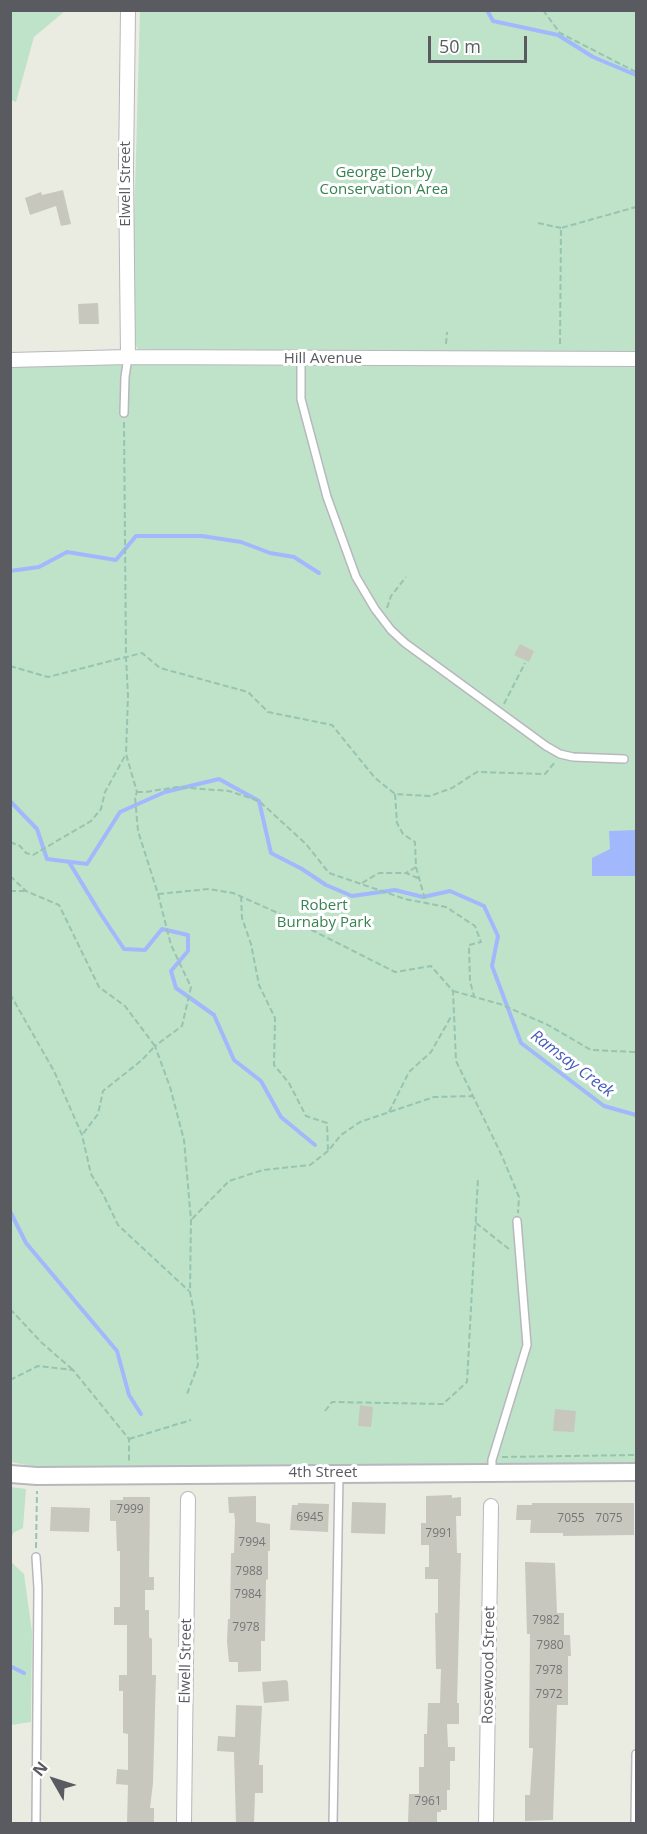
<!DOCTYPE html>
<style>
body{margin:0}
#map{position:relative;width:647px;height:1834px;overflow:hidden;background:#ebece1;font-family:"Open Sans",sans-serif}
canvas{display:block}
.frame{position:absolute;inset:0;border:12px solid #5a5b61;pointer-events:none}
.north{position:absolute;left:24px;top:1750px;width:60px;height:60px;-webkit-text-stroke:4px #fff;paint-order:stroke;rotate:309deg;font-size:16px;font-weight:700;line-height:24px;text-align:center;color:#5a5b61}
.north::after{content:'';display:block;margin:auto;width:21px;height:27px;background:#5a5b61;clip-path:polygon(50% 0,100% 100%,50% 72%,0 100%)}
.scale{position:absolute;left:428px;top:36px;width:99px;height:27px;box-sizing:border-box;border:3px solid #5a5b61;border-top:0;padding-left:8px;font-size:18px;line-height:21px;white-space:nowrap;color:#5a5b61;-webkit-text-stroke:4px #fff;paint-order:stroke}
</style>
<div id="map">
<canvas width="647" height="1834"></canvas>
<div class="frame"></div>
<div class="north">N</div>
<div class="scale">50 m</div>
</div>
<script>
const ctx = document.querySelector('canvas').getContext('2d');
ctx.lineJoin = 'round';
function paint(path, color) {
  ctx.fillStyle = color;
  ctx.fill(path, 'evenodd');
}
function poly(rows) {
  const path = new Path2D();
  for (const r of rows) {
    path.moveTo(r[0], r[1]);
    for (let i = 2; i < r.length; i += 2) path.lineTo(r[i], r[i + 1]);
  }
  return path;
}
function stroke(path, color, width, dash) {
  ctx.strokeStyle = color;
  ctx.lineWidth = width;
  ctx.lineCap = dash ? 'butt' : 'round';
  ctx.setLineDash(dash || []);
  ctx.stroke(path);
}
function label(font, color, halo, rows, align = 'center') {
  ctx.font = font + ' "Open Sans",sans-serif';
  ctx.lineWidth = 6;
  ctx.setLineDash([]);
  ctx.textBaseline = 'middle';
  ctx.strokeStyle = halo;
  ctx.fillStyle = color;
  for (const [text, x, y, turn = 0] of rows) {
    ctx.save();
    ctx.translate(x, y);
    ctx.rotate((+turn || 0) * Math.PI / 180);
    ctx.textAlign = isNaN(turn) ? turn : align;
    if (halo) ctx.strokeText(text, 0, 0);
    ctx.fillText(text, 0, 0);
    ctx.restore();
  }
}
const green = poly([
 [10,11,65,11,34,37,16,102,11,100],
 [140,11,636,11,636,353,138,349,133,342,131,332],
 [10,364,636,367,636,1463,581,1463,572,1466,571,1464,42,1468,11,1462],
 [11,1487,26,1489,23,1528,13,1533,11,1542],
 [10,1561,24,1574,32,1632,31,1722,11,1725]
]);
const water = poly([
 [636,830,635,876,592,876,592,858,610,849,609,831]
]);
const stream = poly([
 [487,10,493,21,558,35,593,57,636,75],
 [10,571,39,567,67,552,116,560,136,536,202,536,241,542,270,553,294,557,319,573],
 [10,801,37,829,47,859,87,864,120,812,165,792,219,779,259,801,271,853,302,869,326,885,352,896,395,890,423,897,450,891,484,906,498,936,492,966,521,1043,604,1106,636,1115],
 [69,862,100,913,124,949,145,950,162,929,188,935,188,951,171,971,176,988,214,1015,234,1060,261,1081,281,1117,315,1145],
 [10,1211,26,1243,117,1351,129,1395,141,1414],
 [10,1666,24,1673]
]);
const building = poly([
 [63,190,71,224,61,226,56,206,30,215,25,198,41,192,42,195],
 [98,303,99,324,79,324,78,304],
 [520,644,534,651,529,662,514,655],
 [360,1405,373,1407,371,1427,358,1426],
 [555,1409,576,1411,574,1432,553,1431],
 [452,1495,452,1498,461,1497,461,1516,456,1516,457,1553,461,1553,457,1703,459,1703,459,1724,447,1724,448,1747,455,1747,455,1761,450,1761,450,1790,447,1790,447,1810,441,1810,441,1812,437,1812,437,1823,408,1822,409,1794,419,1794,419,1767,424,1767,424,1734,427,1734,428,1703,440,1703,441,1669,436,1669,435,1613,438,1613,438,1579,425,1579,425,1567,429,1567,429,1545,421,1545,421,1523,426,1523,426,1496],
 [256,1496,256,1522,270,1524,270,1551,268,1551,268,1579,266,1580,265,1641,261,1641,261,1671,238,1672,238,1662,229,1662,227,1642,228,1619,230,1619,231,1553,234,1553,235,1520,234,1513,229,1513,228,1497],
 [123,1497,150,1497,149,1577,154,1577,154,1590,145,1590,145,1610,149,1610,149,1637,152,1639,152,1675,156,1675,153,1783,150,1808,154,1808,154,1824,127,1824,128,1785,116,1784,117,1769,128,1770,128,1734,123,1733,123,1691,119,1691,119,1675,127,1675,127,1625,114,1625,114,1607,120,1607,120,1551,117,1551,116,1521,110,1521,110,1500,123,1500],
 [352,1502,386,1503,385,1534,351,1533],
 [298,1503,329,1504,328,1532,290,1530,292,1505,298,1505],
 [532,1503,634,1503,634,1535,563,1536,563,1533,530,1533,531,1520,516,1520,517,1505,532,1505],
 [51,1507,90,1508,89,1532,50,1531],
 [525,1562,555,1563,557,1613,564,1613,564,1635,570,1635,571,1656,568,1656,568,1705,557,1705,553,1820,525,1821,525,1795,530,1795,533,1748,529,1748,530,1634,527,1634],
 [286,1680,288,1682,289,1701,264,1703,262,1682],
 [236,1705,262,1706,259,1765,263,1765,263,1793,255,1793,254,1824,236,1824,234,1752,217,1751,218,1736,235,1737]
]);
const path = poly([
 [543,10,560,33,636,72],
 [538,223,561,228],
 [446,344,447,332],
 [560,344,561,228,636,207],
 [124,422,126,657,128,696,126,754,137,792,135,797,138,831,158,894,171,945,191,987,182,1026,155,1046,170,1087,184,1140,191,1220,190,1292,194,1313,198,1365,187,1394],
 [387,608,391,596,406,577],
 [10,666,48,677,142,653,160,668,248,692,268,712,332,725,375,778,395,794,430,796,452,788,477,772,545,774,555,762],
 [504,704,525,663],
 [137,792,146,792,177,787,229,791,259,801,306,844,329,873,405,899,446,907,475,926,481,942,469,945,470,981,474,996],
 [395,794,397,823,403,834,415,842,416,867,406,873],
 [10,842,20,846,26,853,33,855,91,821,101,809,105,792,126,754],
 [416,867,426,903],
 [10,876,26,891,59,905,99,987,125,1006,155,1046,142,1060,103,1091,98,1114,82,1135],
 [362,883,379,873,406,873,420,879],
 [10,891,26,891],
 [158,894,209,889,233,893,278,913,395,972,431,966,453,991,456,1061,502,1156,519,1197,518,1213],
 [241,896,242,918,251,944,259,985,275,1018,274,1065,289,1083,306,1116,327,1123,328,1151],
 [453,991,500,1004,548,1025,591,1050,636,1052],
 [10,994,54,1071,82,1135,91,1174,103,1194,118,1225,189,1291],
 [389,1112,409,1072,431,1052,452,1015],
 [192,1219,229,1181,263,1170,310,1165,328,1151,341,1135,360,1122,434,1097,474,1096],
 [476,1223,509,1249],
 [10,1309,42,1343,73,1370],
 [10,1380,38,1366,73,1370,129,1439,129,1461],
 [325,1411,332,1402,443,1404,467,1382,478,1178],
 [129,1439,191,1420],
 [502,1457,636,1455],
 [36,1548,37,1491]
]);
const service = poly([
 [301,359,301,399,327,497,356,577,375,609,391,630,405,643,546,746,560,754,573,757,624,759],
 [124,413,125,377,128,357],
 [492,1473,492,1460,527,1345,517,1221],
 [36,1824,38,1588,36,1557],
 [333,1824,339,1475],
 [635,1824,636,1754]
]);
const minor = poly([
 [128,10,126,169,128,357],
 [10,360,128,357,636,359],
 [184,1824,188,1499],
 [486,1824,491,1506]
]);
const tertiary = poly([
 [10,1474,37,1476,636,1472]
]);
const numberNames = [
 ["7999",130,1510],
 ["6945",310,1518],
 ["7055",571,1519],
 ["7075",609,1519],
 ["7991",439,1534],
 ["7994",252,1543],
 ["7988",249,1572],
 ["7984",248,1595],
 ["7982",546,1621],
 ["7978",246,1628],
 ["7980",550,1646],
 ["7978",549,1671],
 ["7972",549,1695],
 ["7961",428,1802]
];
const parkNames = [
 ["George Derby",384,173],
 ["Conservation Area",384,190],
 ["Robert",324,906],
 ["Burnaby Park",324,923]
];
const streetNames = [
 ["Elwell Street",126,184,-90],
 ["Hill Avenue",323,359],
 ["4th Street",323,1473],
 ["Elwell Street",186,1661,-89],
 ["Rosewood Street",489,1665,-89]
];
const waterNames = [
 ["Ramsay Creek",572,1064,37]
];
paint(green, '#bee3c9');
paint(water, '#a1b9fc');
stroke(stream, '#a1b9fc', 4);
paint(building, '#c7c7bd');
stroke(service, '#b7b7bd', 10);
stroke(minor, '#b7b7bd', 16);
stroke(tertiary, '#b7b7bd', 20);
stroke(path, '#97c4b1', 2, [6, 3]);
stroke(service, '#fff', 7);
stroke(minor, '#fff', 14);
stroke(tertiary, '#fff', 16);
label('12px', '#757678', null, numberNames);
label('15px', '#378351', '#fff', parkNames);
label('15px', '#5a5b61', '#fff', streetNames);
label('italic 16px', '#455cbe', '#fff', waterNames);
</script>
